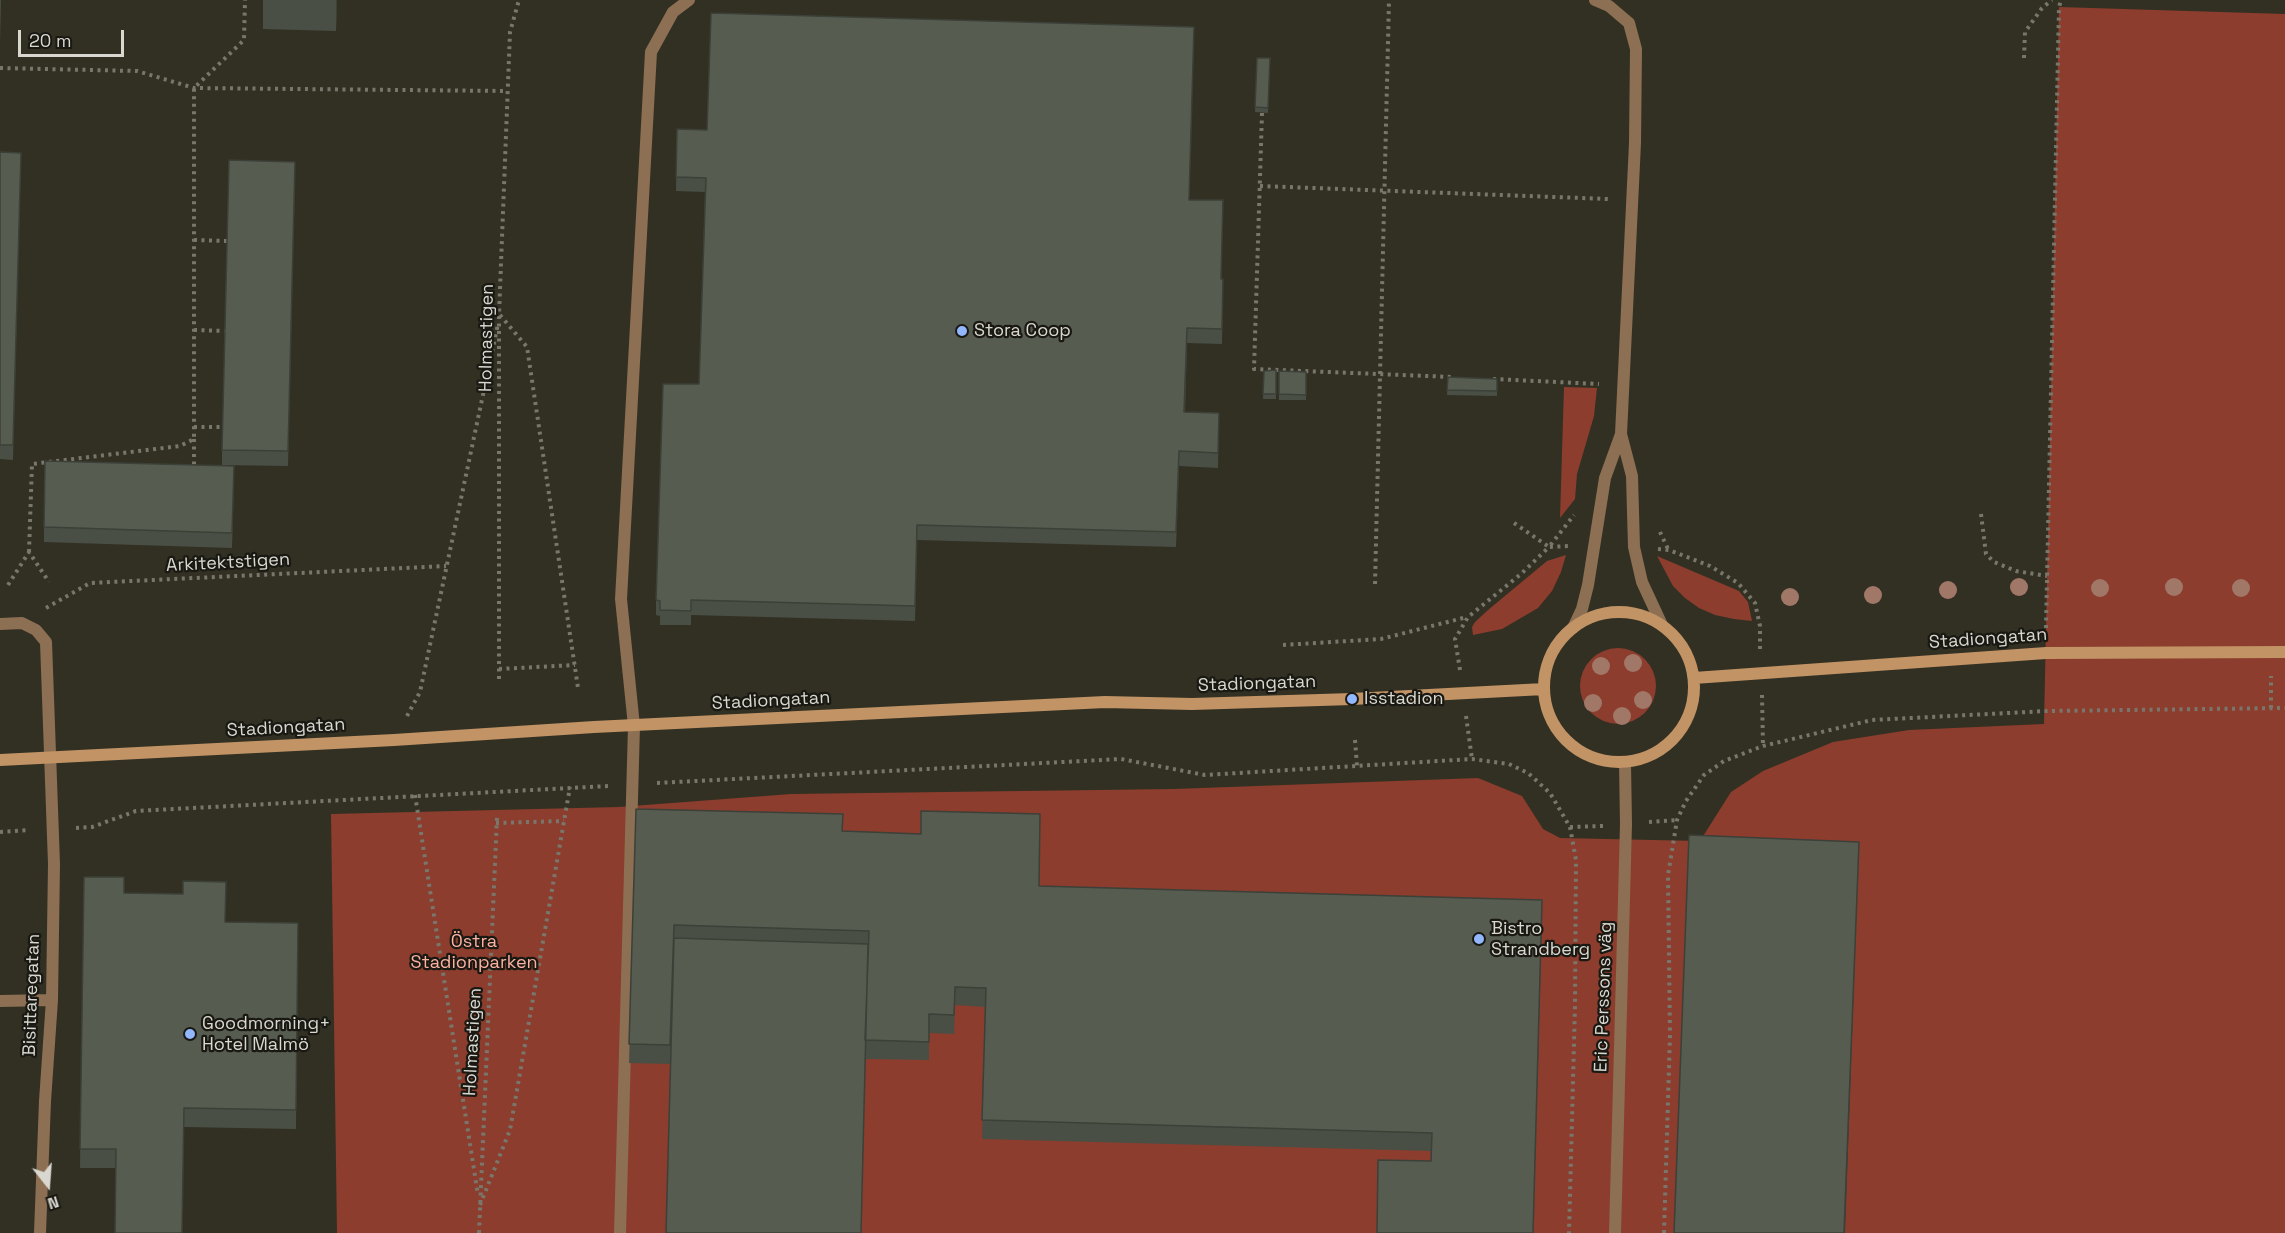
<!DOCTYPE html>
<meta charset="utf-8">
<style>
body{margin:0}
#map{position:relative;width:2285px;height:1233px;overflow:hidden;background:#323023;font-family:"Space Grotesk",sans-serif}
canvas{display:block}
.north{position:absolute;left:18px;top:1155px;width:60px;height:60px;-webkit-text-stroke:4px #191812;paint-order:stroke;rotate:163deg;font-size:16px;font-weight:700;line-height:24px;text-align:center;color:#d9d8d0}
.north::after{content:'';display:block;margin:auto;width:21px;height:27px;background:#d9d8d0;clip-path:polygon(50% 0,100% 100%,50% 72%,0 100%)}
.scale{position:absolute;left:18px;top:30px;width:106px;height:27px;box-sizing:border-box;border:3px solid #d9d8d0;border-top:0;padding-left:8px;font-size:18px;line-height:21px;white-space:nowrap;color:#d9d8d0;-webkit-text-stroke:4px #191812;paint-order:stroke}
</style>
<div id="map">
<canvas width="2285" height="1233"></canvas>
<div class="north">N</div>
<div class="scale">20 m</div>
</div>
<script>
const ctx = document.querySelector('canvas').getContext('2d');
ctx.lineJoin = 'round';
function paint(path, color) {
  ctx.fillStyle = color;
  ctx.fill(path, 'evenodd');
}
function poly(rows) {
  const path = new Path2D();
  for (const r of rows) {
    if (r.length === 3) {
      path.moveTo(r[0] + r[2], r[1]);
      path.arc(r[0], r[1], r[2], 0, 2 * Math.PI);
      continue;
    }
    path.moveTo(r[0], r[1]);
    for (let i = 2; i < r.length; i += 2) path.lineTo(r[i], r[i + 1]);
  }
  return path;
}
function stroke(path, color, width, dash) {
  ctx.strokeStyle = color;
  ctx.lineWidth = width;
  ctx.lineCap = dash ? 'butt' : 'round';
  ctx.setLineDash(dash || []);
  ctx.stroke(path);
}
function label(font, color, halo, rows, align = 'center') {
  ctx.font = font + ' "Space Grotesk",sans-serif';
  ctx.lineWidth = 4.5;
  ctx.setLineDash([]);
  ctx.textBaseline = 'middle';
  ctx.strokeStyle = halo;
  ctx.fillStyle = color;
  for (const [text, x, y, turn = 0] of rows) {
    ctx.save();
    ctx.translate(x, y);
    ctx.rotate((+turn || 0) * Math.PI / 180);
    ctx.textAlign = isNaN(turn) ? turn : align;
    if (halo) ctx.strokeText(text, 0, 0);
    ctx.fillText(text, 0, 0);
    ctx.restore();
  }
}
const green = poly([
 [2059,7,2285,14,2285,1233,337,1233,331,814,619,807,791,794,1174,789,1478,778,1522,796,1543,829,1560,838,1700,841,1731,792,1763,771,1833,742,1909,730,2044,724],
 [1564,387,1597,388,1594,416,1577,474,1575,499,1560,518],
 [1566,555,1561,572,1552,591,1538,608,1502,629,1473,635,1472,627,1475,622,1488,610,1547,561],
 [1657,556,1739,591,1748,602,1752,621,1734,619,1715,615,1699,608,1685,598,1673,586],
 [1618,686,38]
]);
const path = poly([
 [2024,58,2025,32,2042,8,2052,0],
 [0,68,137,71,194,88,507,91],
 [1262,113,1254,369,1452,377],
 [1260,186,1608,199],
 [194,240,228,241],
 [500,315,527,347,578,688],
 [194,330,226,331],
 [1493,379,1599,384],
 [194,427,223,427],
 [194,439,194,470],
 [1981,514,1986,554,1994,562,2016,571,2047,576],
 [1514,523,1549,547,1574,515],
 [1660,532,1668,549],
 [1658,549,1669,550,1710,566,1738,583,1755,603,1760,626,1760,649],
 [29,552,32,464,180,446,194,439,194,88,244,40,245,0],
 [1375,584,1389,0],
 [8,585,29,552,49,582],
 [46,608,90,583,446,566],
 [2046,628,2059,7,2061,0],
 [1283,645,1381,639,1467,617],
 [499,669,575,665],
 [1460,670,1455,639,1468,617,1521,574,1549,547,1569,546],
 [499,679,499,315,510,32,519,0],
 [1762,695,1763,746],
 [2271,708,2271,676],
 [407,716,420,692,498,324],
 [1466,716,1472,759],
 [1355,740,1357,766],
 [657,783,1121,759,1205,775,1472,759,1509,764,1528,773,1550,793,1570,827,1576,860,1575,1005,1569,1233],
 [415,795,478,1195],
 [1649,822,1677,820],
 [496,823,564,821],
 [1570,827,1603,826],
 [76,828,92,827,136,811,608,786],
 [0,832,29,830],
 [480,1205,510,1130,570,787],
 [479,1233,497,817],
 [1664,1233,1670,1035,1668,875,1677,820,1686,801,1704,775,1724,761,1763,746,1872,720,2047,711,2285,708]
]);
const lane = poly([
 [1595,0,1609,6,1629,23,1636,49,1635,143,1621,434,1632,476,1634,547,1642,582,1662,625],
 [1573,628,1582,609,1588,585,1605,478,1621,434],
 [620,1233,634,726,621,599,651,52,673,12,689,0]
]);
const street = poly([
 [0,624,22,623,36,630,46,642,54,864,52,1000,45,1101,40,1233],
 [0,1001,52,1000],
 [1615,1233,1626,824,1625,763]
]);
const secondary = poly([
 [1619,687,75],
 [1694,678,2046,653,2285,652],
 [0,760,394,740,594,727,1105,702,1192,704,1352,699,1544,689]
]);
const trees = [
 [2019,587],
 [2174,587],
 [2100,588],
 [2241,588],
 [1948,590],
 [1873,595],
 [1790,597],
 [1633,663],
 [1601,666],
 [1643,700],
 [1593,703],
 [1622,716]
];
const wall = poly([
 [0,0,1,0,0,43],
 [263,0,337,0,336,31,263,29],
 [1257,58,1270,58,1268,113,1255,112],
 [677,129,1189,200,1221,279,1223,279,1222,344,1187,343,1185,413,1219,413,1218,468,1179,466,1176,547,917,540,915,621,691,615,691,625,660,625,660,616,656,615,656,600,699,384,705,192,676,191],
 [0,152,21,153,13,460,0,459],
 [295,177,288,466,222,465,222,450],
 [1276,370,1276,399,1263,399,1264,371],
 [1279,371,1306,372,1306,400,1279,400],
 [1448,377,1497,379,1497,396,1447,395],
 [234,481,232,548,44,542,44,527],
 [636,809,843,831,1039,886,1542,919,1431,1161,1432,1151,982,1139,985,1007,955,1005,954,1034,929,1033,929,1060,866,1059,670,1064,629,1063],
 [84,877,124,893,225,922,298,923,296,1129,184,1127,115,1168,80,1168]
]);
const shadedWall = poly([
 [336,0,337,0,336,31],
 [1859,842,1845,1233,1844,1233],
 [1542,900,1542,919,1533,1233]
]);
const building = poly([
 [711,13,1194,27,1189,200,1223,200,1221,279,1223,279,1222,329,1187,328,1184,412,1219,413,1218,453,1179,451,1176,532,917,525,915,606,691,600,691,611,660,610,660,601,656,600,663,384,699,384,706,178,676,177,677,129,707,130,711,13],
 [1257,58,1270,58,1268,108,1255,107,1257,58],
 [0,152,21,153,13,445,0,445,0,152],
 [229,160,295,162,288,451,222,450,229,160],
 [1276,370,1276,394,1263,394,1264,371,1276,370],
 [1279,371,1306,372,1306,395,1279,394,1279,371],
 [1448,377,1497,379,1497,391,1447,390,1448,377],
 [45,461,234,466,232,533,44,527,45,461],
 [636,809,843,814,842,831,921,834,921,811,1040,814,1039,886,1542,900,1533,1233,1377,1233,1378,1160,1431,1161,1432,1133,982,1120,986,988,955,987,954,1015,929,1014,929,1042,865,1040,869,931,674,925,670,1045,629,1044,636,809],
 [1689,835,1859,842,1844,1233,1674,1233,1689,835],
 [84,877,124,877,124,893,183,894,183,881,226,882,225,922,298,923,296,1110,184,1108,182,1233,115,1233,116,1149,80,1149,84,877],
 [674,938,868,944,861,1233,666,1233,674,938]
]);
const markers = [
 [962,331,6,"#93b7fd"],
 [1352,699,6,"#93b7fd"],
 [1479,939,6,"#93b7fd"],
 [190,1034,6,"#93b7fd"]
];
const poiNames = [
 ["Stora Coop",974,331],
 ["Isstadion",1364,699],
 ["Bistro",1491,929],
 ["Strandberg",1491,950],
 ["Goodmorning+",202,1024],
 ["Hotel Malmö",202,1045]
];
const streetNames = [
 ["Holmastigen",487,338,-89],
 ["Arkitektstigen",228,563,-3],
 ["Stadiongatan",1988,639,-4],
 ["Stadiongatan",1257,684,-2],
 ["Stadiongatan",771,701,-3],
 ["Stadiongatan",286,728,-3],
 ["Bisittaregatan",32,995,-88],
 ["Eric Perssons väg",1604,997,-88],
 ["Holmastigen",473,1042,-87]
];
const parkNames = [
 ["Östra",474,942],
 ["Stadionparken",474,963]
];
paint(green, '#8c3d2d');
stroke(path, '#79776c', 4, [3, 4.5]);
stroke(lane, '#8d6f53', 12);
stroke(street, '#8d6f53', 12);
stroke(secondary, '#c19365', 12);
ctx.fillStyle = '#a17768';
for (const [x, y] of trees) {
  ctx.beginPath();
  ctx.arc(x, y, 9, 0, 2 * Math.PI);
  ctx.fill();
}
paint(wall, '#4a4f45');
paint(shadedWall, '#3c4038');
paint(building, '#565c50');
stroke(building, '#3c4038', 1.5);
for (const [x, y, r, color] of markers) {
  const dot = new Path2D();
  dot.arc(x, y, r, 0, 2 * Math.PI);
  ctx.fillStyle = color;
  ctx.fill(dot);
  stroke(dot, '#191812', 2);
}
label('18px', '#d9d8d0', '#191812', poiNames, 'left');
label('18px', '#d9d8d0', '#191812', streetNames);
label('18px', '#fcb1a1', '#191812', parkNames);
</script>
